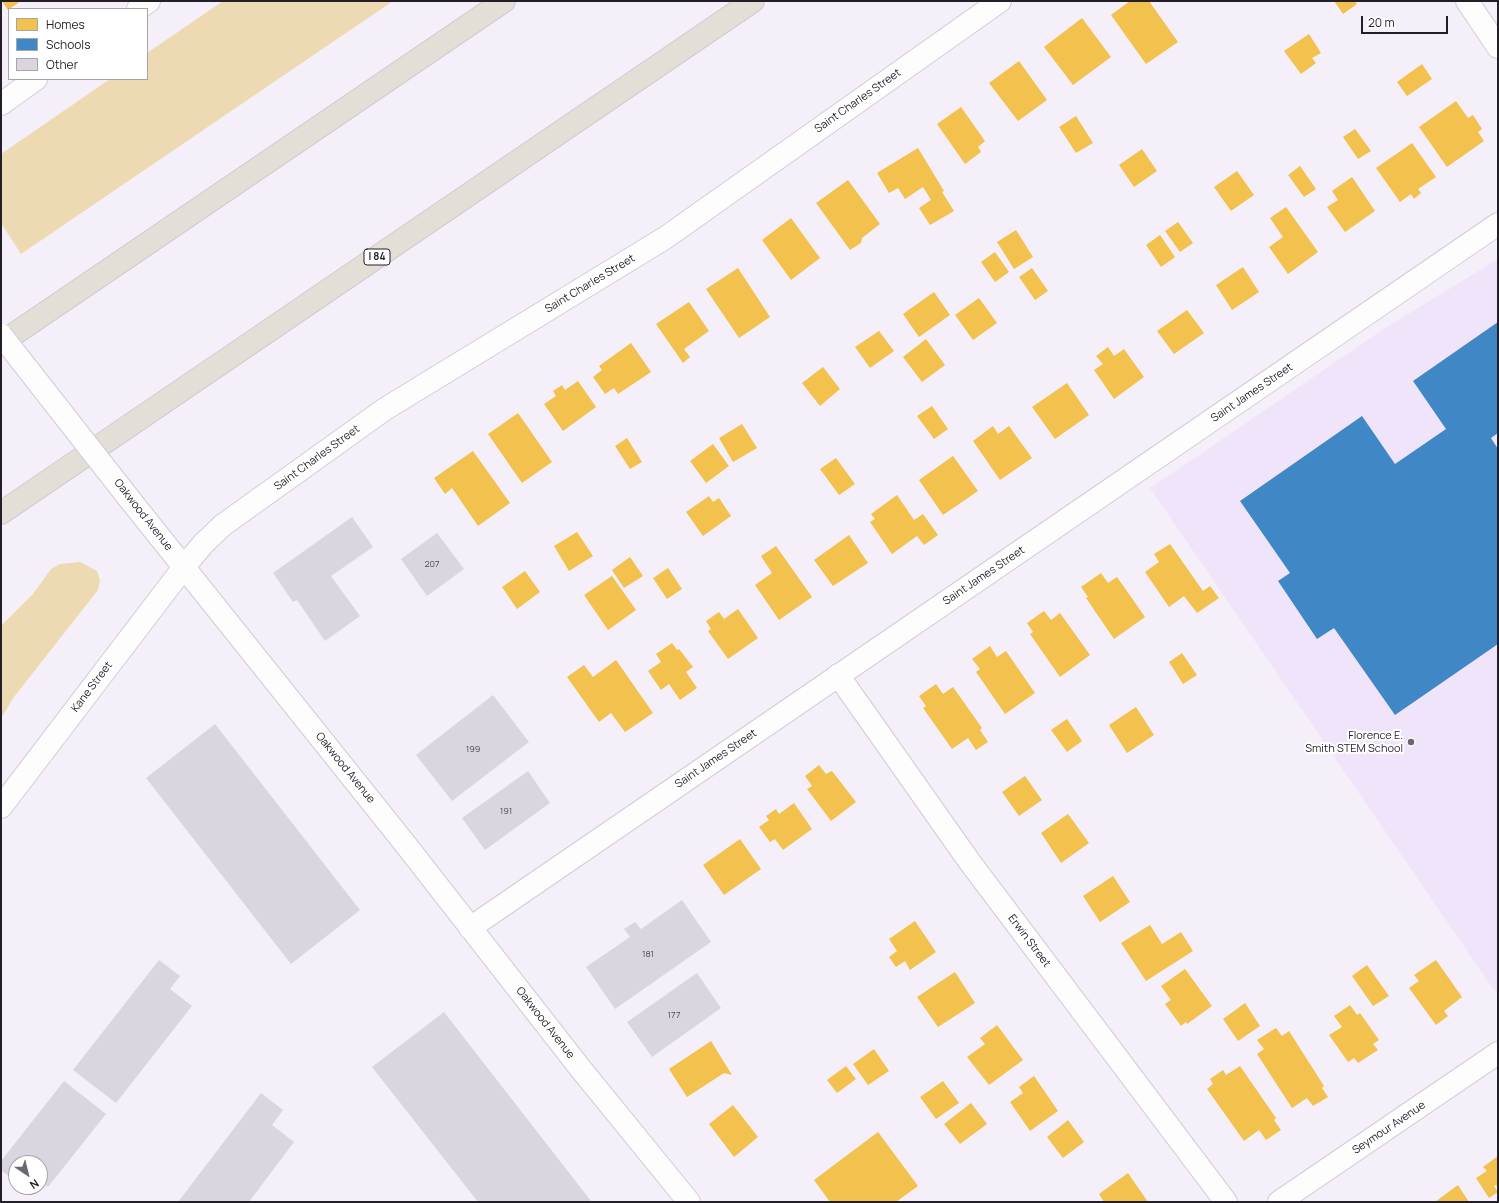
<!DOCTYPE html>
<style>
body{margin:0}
#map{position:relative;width:1499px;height:1203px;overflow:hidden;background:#f5effa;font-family:Manrope,sans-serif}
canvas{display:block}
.frame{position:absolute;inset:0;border:2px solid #231e27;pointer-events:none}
.legend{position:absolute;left:8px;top:8px;width:140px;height:72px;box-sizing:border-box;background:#fff;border:1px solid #a7a5a9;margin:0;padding:5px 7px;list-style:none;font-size:12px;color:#231e27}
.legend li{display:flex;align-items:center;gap:8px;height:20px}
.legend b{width:20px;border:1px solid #a7a5a9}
.north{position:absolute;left:8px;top:1155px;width:40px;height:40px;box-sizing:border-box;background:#fff;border:1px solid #a7a5a9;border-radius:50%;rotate:145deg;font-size:11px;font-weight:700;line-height:16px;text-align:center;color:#231e27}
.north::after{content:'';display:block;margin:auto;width:14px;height:18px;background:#6c6771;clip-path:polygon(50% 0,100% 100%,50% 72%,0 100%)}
.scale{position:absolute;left:1361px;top:16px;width:87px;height:18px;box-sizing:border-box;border:2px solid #231e27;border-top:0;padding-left:5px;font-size:12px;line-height:14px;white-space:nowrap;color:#231e27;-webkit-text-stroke:3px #fff;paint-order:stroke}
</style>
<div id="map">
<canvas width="1499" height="1203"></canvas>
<div class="frame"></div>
<ul class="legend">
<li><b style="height:11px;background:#f2c14e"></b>Homes</li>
<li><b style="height:11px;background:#3f88c5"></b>Schools</li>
<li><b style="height:11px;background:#dad5de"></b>Other</li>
</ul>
<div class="north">N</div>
<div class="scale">20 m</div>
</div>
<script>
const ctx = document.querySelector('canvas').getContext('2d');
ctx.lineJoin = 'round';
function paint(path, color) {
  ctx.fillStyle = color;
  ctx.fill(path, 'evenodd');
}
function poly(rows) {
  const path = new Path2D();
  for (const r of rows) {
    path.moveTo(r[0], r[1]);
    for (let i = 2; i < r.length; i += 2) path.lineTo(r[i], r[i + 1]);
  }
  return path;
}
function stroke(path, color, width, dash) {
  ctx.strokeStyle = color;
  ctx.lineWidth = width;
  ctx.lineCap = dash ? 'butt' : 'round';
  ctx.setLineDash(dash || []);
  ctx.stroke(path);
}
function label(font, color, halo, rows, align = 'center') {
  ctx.font = font + ' Manrope,sans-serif';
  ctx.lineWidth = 4;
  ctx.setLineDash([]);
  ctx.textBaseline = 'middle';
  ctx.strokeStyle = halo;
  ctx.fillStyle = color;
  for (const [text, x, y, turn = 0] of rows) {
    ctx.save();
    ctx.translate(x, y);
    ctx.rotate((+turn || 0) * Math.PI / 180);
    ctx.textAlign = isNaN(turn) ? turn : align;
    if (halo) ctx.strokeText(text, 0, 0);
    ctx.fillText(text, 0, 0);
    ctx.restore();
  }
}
const built = poly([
 [1498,259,1498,996,1150,488,1189,462,1385,328]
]);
const green = poly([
 [223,1,393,1,21,254,1,223,1,154,110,79,147,79,147,53],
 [80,562,97,571,100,580,98,590,14,697,1,718,1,626,33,594,51,569,60,564]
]);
const homes = poly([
 [2,1,21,1,8,10],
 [1130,1,1149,1,1178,42,1146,64,1111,15],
 [1334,1,1355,1,1357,4,1343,14],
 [1082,18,1111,57,1073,85,1044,47],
 [1309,34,1321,53,1312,58,1316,63,1301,74,1284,51],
 [1019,61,1047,100,1018,121,989,83],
 [1422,64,1432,79,1407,96,1397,82],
 [1456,101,1468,118,1473,115,1482,129,1478,132,1484,141,1447,167,1419,127],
 [961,107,985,141,978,147,981,152,965,164,937,124],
 [1076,116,1093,143,1076,153,1059,127],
 [1355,129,1371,151,1358,159,1343,137],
 [1412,143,1436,177,1418,189,1421,193,1414,199,1411,194,1400,202,1376,168],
 [918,148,944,191,942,192,954,211,930,225,919,208,931,200,923,187,905,199,898,188,889,193,877,173],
 [1142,149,1157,171,1134,187,1119,165],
 [1300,166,1316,189,1304,197,1288,175],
 [1237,171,1254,195,1231,211,1214,187],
 [1352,177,1375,211,1345,232,1327,207,1338,200,1332,191],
 [848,180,880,224,862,238,861,243,850,250,816,203],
 [1286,207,1318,252,1288,274,1269,247,1283,237,1270,218],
 [791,218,820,258,791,280,762,240],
 [1178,222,1193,243,1180,252,1165,231],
 [1016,230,1033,257,1014,269,997,242],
 [1160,235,1175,257,1161,267,1146,245],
 [995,252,1009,272,995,282,981,262],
 [1243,267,1259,292,1232,310,1216,285],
 [738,268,770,317,739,338,706,289],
 [1032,268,1048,291,1035,300,1019,277],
 [934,292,950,315,919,337,903,314],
 [979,298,997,323,973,340,955,315],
 [689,302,709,331,684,349,690,357,683,363,656,324],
 [1187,310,1204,333,1174,354,1157,331],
 [879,331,894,351,870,368,855,347],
 [926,339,945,365,922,382,903,357],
 [631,343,651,372,618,394,614,388,605,394,593,377,602,370,599,366],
 [1108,347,1114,356,1124,349,1144,377,1114,399,1094,370,1103,364,1096,356],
 [823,367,840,389,820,406,802,383],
 [578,381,596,407,563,431,544,404,556,396,553,391,562,385,565,390],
 [1067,383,1089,415,1055,439,1032,407],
 [932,406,948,429,934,439,917,416],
 [518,413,552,462,522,483,488,434],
 [742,424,757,448,733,462,719,438],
 [993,426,998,434,1009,426,1032,458,1000,480,973,441],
 [627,438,642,462,630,469,615,446],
 [713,444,729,466,706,483,690,461],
 [473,451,510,503,478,526,452,488,445,494,434,478],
 [953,456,978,491,943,515,919,480],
 [836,458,855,484,839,495,820,469],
 [897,495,914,520,923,514,938,535,924,545,917,536,892,554,870,522,875,519,871,514],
 [709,496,713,502,719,498,731,516,703,536,686,512],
 [577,532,593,556,569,571,554,546],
 [849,535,868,563,833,586,814,560],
 [1170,544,1203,591,1210,586,1219,598,1197,613,1184,596,1169,607,1145,572,1159,562,1154,554],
 [776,546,812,597,779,620,755,585,772,573,761,556],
 [630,557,643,576,624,588,612,570],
 [668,568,682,589,667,599,653,578],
 [525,571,540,592,517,609,502,587],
 [1101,573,1108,583,1117,577,1145,617,1114,639,1086,598,1088,597,1081,587],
 [612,576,636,610,608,630,584,595],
 [738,609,758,638,728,659,708,631,711,629,706,621,719,612,724,619],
 [1044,611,1051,620,1060,613,1090,655,1060,677,1030,634,1033,632,1027,623],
 [672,643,677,650,679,649,693,667,686,672,697,688,680,700,669,684,661,690,648,671,661,662,656,654],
 [990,646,997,657,1006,651,1035,693,1005,714,976,672,980,669,972,659],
 [1182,653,1197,675,1183,684,1169,662],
 [616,660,653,713,625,732,611,713,599,722,567,677,584,665,593,677],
 [936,684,943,694,953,687,982,728,980,730,988,742,976,750,968,738,952,749,923,708,926,706,919,696],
 [1136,707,1154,735,1127,753,1109,725],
 [1067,719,1082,741,1067,752,1051,730],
 [819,765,826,774,832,771,856,802,831,821,807,789,812,786,805,776],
 [1025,776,1042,800,1019,816,1002,792],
 [794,803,812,829,783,850,775,839,770,842,759,827,769,820,766,816,776,809,779,814],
 [1068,814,1089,843,1061,863,1041,833],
 [740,839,761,869,724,895,703,865],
 [1113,876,1130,902,1100,922,1083,896],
 [915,921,936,952,910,970,905,961,896,967,889,957,897,951,889,939],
 [1150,925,1162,944,1181,932,1193,951,1146,981,1121,943],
 [1436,960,1462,997,1444,1011,1448,1016,1436,1025,1409,988,1419,981,1414,975],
 [1367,965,1389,996,1373,1006,1352,976],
 [1185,969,1212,1006,1187,1024,1186,1022,1181,1026,1165,1004,1171,1000,1161,986],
 [955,972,975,1003,938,1027,917,997],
 [1245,1003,1260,1026,1238,1041,1223,1019],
 [1350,1005,1357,1015,1360,1013,1379,1040,1373,1044,1378,1050,1358,1063,1354,1058,1348,1062,1329,1035,1342,1027,1334,1016],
 [997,1025,1023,1060,989,1085,967,1057,985,1044,980,1038],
 [1276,1028,1282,1036,1289,1031,1324,1086,1322,1088,1328,1097,1313,1106,1307,1098,1292,1108,1257,1054,1264,1049,1257,1040],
 [711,1041,732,1075,724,1073,687,1097,669,1069],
 [874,1049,889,1071,868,1085,853,1064],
 [846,1066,856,1079,837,1093,827,1080],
 [1240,1066,1276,1118,1274,1120,1281,1130,1266,1140,1259,1130,1244,1141,1207,1089,1213,1084,1210,1079,1223,1070,1226,1075],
 [1034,1076,1058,1111,1030,1131,1010,1102,1023,1093,1019,1087],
 [943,1081,959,1103,936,1119,920,1097],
 [971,1103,987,1124,960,1144,944,1124],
 [733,1105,758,1137,734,1157,709,1124],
 [1068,1120,1084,1142,1063,1158,1047,1137],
 [878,1132,918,1186,896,1202,830,1202,814,1180],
 [1498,1156,1498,1187,1496,1185,1494,1186,1498,1192,1489,1198,1476,1178,1487,1171,1483,1167],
 [1128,1173,1148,1202,1104,1202,1099,1194],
 [1458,1185,1469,1202,1435,1202]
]);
const schools = poly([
 [1498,322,1498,433,1491,438,1498,449,1498,644,1395,715,1334,628,1317,639,1278,581,1290,573,1240,501,1362,416,1395,464,1446,429,1413,381]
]);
const building = poly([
 [352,517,373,547,331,576,360,616,325,641,297,600,293,602,273,573],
 [437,533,464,569,427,596,401,559],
 [493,695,529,742,452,801,416,755],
 [215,724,360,910,291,964,146,778],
 [528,771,550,803,485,850,462,818],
 [682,900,711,942,615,1009,586,967,630,937,624,929,635,922,641,929],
 [159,960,180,976,170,989,192,1006,116,1103,73,1070],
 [697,973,721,1008,652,1057,627,1022],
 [444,1012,591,1201,589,1202,478,1202,372,1067],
 [64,1081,106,1114,48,1187,40,1181,40,1163,16,1163,16,1182,1,1170,1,1161],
 [261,1093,283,1110,272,1125,294,1142,249,1202,178,1202]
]);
const street = poly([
 [1467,1,1498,47],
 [138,9,149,1],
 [1,104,36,79],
 [184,567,203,544,223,525,385,409,665,238,1000,1],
 [838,675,969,861,1226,1202],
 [470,928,1498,224],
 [1279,1202,1498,1053]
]);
const secondary = poly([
 [131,501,406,845,580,1068,689,1202],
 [1,807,184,567]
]);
const highway = poly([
 [1,343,504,1],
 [1,513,753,1]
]);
const secondaryBridge = poly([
 [1,335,131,501]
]);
const markers = [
 [1411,742,4,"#6c6771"]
];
const numberNames = [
 ["207",432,564],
 ["199",473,749],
 ["191",506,811],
 ["181",648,954],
 ["177",674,1015]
];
const shields = [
 [377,257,26]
];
const shieldNames = [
 ["I 84",377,257]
];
const streetNames = [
 ["Saint Charles Street",858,101,-35],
 ["Saint Charles Street",590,284,-31],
 ["Saint James Street",1252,393,-34],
 ["Saint Charles Street",317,458,-36],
 ["Oakwood Avenue",143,515,52],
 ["Saint James Street",984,576,-34],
 ["Kane Street",92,687,-53],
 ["Saint James Street",716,759,-34],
 ["Oakwood Avenue",345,768,51],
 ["Erwin Street",1029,941,53],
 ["Oakwood Avenue",545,1023,52],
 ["Seymour Avenue",1389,1128,-34]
];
const poiNames = [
 ["Florence E.",1403,736],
 ["Smith STEM School",1403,749]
];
paint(built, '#f0e4fa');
paint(green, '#eddab2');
paint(homes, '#f2c14e');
paint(schools, '#3f88c5');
paint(building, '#dad5de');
stroke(street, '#d1ccd6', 24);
stroke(secondary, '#d1ccd6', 24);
stroke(highway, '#cfccd2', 24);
stroke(street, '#fefdfe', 22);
stroke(secondary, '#fefdfe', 22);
stroke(highway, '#e3dfd6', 22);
stroke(secondaryBridge, '#d1ccd6', 24, []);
stroke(secondaryBridge, '#fefdfe', 22);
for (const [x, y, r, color] of markers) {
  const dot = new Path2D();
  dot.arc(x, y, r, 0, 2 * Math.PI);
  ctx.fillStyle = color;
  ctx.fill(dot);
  stroke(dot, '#fff', 1.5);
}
label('9px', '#514c55', null, numberNames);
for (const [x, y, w] of shields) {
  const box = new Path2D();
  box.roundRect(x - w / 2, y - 8, w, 16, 3);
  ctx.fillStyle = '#fff';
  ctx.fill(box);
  stroke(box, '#231e27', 1);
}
label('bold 10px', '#231e27', null, shieldNames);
label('11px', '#231e27', '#fff', streetNames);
label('11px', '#231e27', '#fff', poiNames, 'right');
</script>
